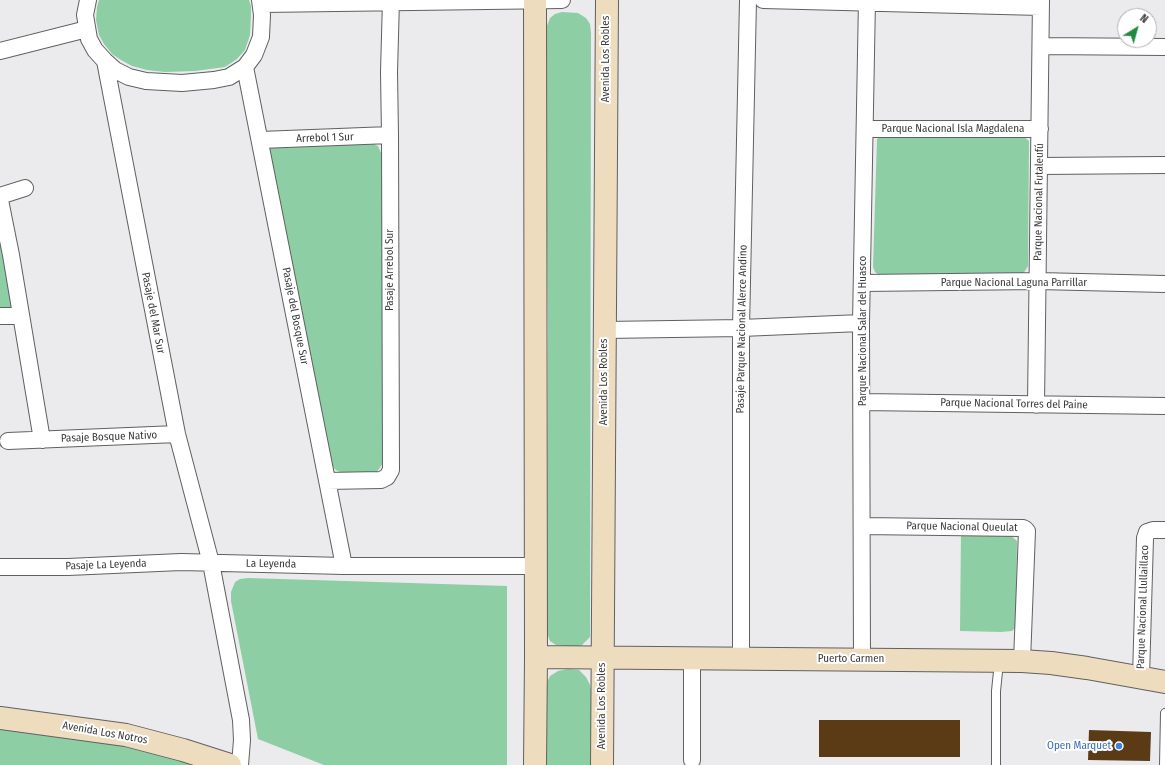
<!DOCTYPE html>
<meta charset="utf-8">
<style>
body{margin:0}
#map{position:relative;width:1165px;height:765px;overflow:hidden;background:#ebebee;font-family:"Fira Sans Condensed",sans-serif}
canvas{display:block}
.north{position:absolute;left:1117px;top:8px;width:40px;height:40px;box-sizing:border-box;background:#fff;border:1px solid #b1b1b1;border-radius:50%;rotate:37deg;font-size:11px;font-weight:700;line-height:16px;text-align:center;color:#3c3c3d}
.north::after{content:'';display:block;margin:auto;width:14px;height:18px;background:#1f8a40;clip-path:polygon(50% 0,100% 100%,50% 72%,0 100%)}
</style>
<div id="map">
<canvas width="1165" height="765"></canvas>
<div class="north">N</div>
</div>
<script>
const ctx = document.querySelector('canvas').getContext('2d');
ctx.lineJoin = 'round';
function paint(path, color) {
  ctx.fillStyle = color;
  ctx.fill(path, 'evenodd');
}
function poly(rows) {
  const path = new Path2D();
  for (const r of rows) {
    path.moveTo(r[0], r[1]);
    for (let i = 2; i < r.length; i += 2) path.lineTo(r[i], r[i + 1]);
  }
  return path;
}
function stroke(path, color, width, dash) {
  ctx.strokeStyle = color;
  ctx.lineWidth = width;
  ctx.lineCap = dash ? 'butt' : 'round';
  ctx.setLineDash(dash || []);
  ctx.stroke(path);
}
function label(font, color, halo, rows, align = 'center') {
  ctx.font = font + ' "Fira Sans Condensed",sans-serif';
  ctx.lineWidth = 4;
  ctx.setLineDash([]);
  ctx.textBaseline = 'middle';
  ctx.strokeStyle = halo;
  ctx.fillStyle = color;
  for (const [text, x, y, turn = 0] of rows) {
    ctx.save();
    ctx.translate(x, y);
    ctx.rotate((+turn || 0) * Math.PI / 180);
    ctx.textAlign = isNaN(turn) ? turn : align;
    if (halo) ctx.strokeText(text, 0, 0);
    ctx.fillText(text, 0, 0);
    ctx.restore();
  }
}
const green = poly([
 [99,0,249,0,251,6,251,15,250,35,245,50,237,59,225,67,195,71,165,72,147,70,132,66,121,60,112,54,104,44,99,35,96,20,97,7],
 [562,12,578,13,586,18,590,24,591,33,590,637,581,646,574,647,556,645,550,641,547,633,548,331,545,31,550,18,555,14],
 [1021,134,1029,141,1028,266,1023,274,879,275,875,272,873,267,877,139,881,136],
 [372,143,378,146,382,155,385,460,377,472,375,473,342,473,336,470,331,465,268,150,271,146],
 [0,230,12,306,9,310,0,310],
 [961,532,1009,534,1017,541,1016,623,1015,628,1012,631,1001,632,960,631],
 [248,578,507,586,507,765,324,765,258,739,231,601,231,592,235,582,240,579],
 [568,669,579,670,586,677,590,685,592,695,590,765,546,765,547,682,550,676,558,671],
 [0,727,84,738,137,748,198,765,0,765]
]);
const building = poly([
 [819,720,960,720,960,757,819,757],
 [1089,730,1151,732,1150,761,1088,760]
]);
const lane = poly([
 [996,765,996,691,999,662],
 [1164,765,1165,713]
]);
const street = poly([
 [88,0,85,15,89,39,95,50,105,61,115,70,129,77,146,81,182,83,214,80,229,77,245,67,254,55,261,37,262,15,260,0],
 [763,0,1041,7],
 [262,4,562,0],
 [1041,46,1165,47],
 [0,51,87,29],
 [105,61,177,434,211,563,241,720,242,740,240,765],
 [245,67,344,566],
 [866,129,1040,129],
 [260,140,390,135],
 [1039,166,1165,165],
 [0,196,25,188],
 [0,200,11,255,42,440],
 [862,283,1038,281,1165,284],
 [0,316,21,316],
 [604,330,741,328,861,323],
 [862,402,1165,406],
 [1036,405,1041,0],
 [8,441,177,434],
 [327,481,381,480,387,477,391,470,390,135,389,72,391,0],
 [862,526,1023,528,1025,529,1027,531,1022,661],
 [0,567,68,567,181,562,344,566,535,566],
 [692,658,692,760],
 [741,658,741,328,748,0],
 [862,660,861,323,867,0],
 [1141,677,1145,538,1147,532,1153,530,1165,530]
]);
const secondary = poly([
 [536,657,1022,661,1051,663,1087,668,1165,682],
 [0,718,126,735,183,750,230,765],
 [535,765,536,657,535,0],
 [602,765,607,0]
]);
const markers = [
 [1119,746,4,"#3f7fe0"]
];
const streetNames = [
 ["Avenida Los Robles",606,59,-90],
 ["Parque Nacional Isla Magdalena",953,129],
 ["Arrebol 1 Sur",325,138,-2],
 ["Parque Nacional Futaleufú",1039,202,-89],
 ["Pasaje Arrebol Sur",390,270,-90],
 ["Parque Nacional Laguna Parrillar",1014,283],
 ["Pasaje del Mar Sur",153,313,79],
 ["Pasaje del Bosque Sur",295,316,79],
 ["Pasaje Parque Nacional Alerce Andino",742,329,-89],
 ["Parque Nacional Salar del Huasco",863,331,-90],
 ["Avenida Los Robles",604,382,-90],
 ["Parque Nacional Torres del Paine",1014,404,1],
 ["Pasaje Bosque Nativo",109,437,-2],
 ["Parque Nacional Queulat",962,527,1],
 ["La Leyenda",271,564,1],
 ["Pasaje La Leyenda",106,565,-2],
 ["Parque Nacional Llullaillaco",1143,607,-88],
 ["Puerto Carmen",851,659],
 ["Avenida Los Robles",602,706,-90],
 ["Avenida Los Notros",105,733,10]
];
const shopNames = [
 ["Open Marquet",1111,746]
];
paint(green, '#8ecea4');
paint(building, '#5a3b16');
stroke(lane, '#606063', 10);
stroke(street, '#606063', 18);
stroke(secondary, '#606063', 24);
stroke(lane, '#fff', 8);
stroke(street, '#fff', 16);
stroke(secondary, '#eedcbe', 22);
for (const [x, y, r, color] of markers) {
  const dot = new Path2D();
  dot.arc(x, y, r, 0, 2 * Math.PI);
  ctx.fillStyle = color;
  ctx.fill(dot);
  stroke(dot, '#fff', 1.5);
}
label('11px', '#3c3c3d', '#fff', streetNames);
label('11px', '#366cbe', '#fff', shopNames, 'right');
</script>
